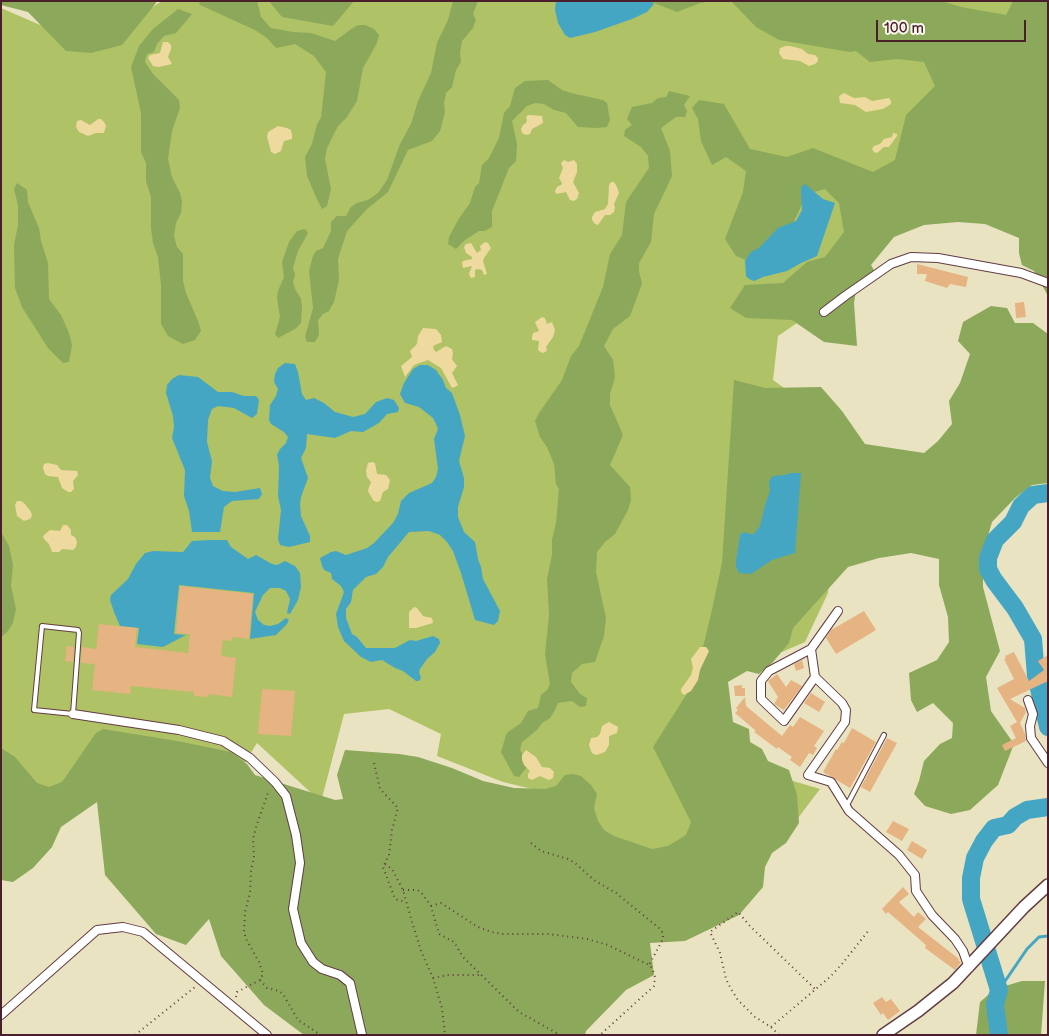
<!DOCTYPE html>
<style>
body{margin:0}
#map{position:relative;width:1049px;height:1036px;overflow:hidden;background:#eae3c1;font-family:"Balsamiq Sans",sans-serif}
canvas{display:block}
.frame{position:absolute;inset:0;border:2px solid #4a1f2b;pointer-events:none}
.scale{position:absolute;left:876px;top:20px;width:150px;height:22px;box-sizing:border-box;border:2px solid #4a1f2b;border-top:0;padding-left:6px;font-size:15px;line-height:18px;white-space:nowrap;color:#4a1f2b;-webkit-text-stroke:4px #fbf7ec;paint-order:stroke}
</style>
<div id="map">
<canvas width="1049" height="1036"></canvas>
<div class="frame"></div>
<div class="scale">100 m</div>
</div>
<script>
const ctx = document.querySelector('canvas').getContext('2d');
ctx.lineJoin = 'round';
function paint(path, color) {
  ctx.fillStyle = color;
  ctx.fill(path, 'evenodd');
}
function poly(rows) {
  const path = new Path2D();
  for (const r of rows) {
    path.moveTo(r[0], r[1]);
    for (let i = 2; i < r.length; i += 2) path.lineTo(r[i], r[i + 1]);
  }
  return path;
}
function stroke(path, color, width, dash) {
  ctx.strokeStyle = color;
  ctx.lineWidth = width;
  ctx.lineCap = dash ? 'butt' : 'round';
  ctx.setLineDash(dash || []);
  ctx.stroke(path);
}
const green = poly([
 [162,1,1014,1,1021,56,879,218,848,288,778,336,773,380,820,414,839,456,828,593,805,642,729,675,716,758,820,789,738,897,679,926,578,800,503,782,437,756,441,734,389,709,344,714,321,802,257,743,235,778,63,794,26,799,1,762,1,8,91,47]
]);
const forest = poly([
 [1,1,155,1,156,3,122,45,91,53,66,51,28,12,1,5],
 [199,1,257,1,261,17,271,28,293,32,311,33,335,41,350,30,358,25,365,25,374,29,379,35,377,43,363,68,357,101,347,117,338,126,327,148,325,159,331,189,327,206,322,209,317,199,307,176,305,157,312,144,317,124,321,118,326,72,314,56,295,44,276,48,267,38,255,30,200,5],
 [269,1,354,1,333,26,282,17],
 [453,1,478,1,473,14,476,20,473,28,462,41,460,53,461,62,456,70,452,87,446,93,444,103,445,112,440,131,432,141,408,150,388,192,367,209,347,231,338,259,339,280,334,302,329,311,323,314,318,320,319,335,315,342,307,342,305,337,313,308,309,271,313,256,316,251,323,248,331,231,331,222,337,216,346,216,351,207,357,203,368,200,378,193,387,180,400,144,411,124,418,101,431,73,437,43,448,20],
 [649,1,714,1,700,3,677,12],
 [731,1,942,1,961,7,1006,15,1013,1,1048,1,1048,296,1034,271,1022,265,1019,253,1019,238,985,224,958,222,924,225,894,237,871,265,875,272,857,284,854,303,857,346,824,342,792,320,746,318,730,308,745,285,783,283,807,262,825,257,844,232,839,203,825,189,807,194,786,238,751,262,736,256,725,239,743,192,746,171,726,157,712,165,701,141,698,119,692,108,699,100,724,104,750,149,787,157,813,148,873,172,895,160,906,115,935,86,924,62,897,59,870,62,856,51,850,52,779,40,756,27],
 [178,9,192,14,176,33,164,36,157,44,154,52,147,54,145,62,153,74,179,100,180,108,172,131,168,159,172,177,180,193,182,201,181,213,176,223,174,236,177,247,183,254,183,281,186,293,198,321,201,331,195,340,183,344,168,336,161,324,161,285,158,257,153,243,151,228,151,197,146,181,146,163,141,152,141,113,131,67,139,46,153,29],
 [548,80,562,90,571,93,603,100,607,103,610,120,607,127,596,128,578,127,566,113,554,110,544,104,535,103,527,106,512,121,517,144,516,161,509,168,492,211,492,227,485,231,479,231,465,240,456,249,448,244,449,237,458,220,470,203,475,187,479,183,482,165,489,158,499,138,504,113,510,106,515,88,525,81],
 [669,91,690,96,684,105,687,111,685,117,676,117,661,128,670,151,672,176,654,214,651,242,639,263,639,271,642,284,630,316,613,329,604,346,613,360,615,377,610,394,610,405,623,435,610,465,630,487,631,500,628,510,615,534,605,542,597,552,596,572,606,618,604,636,595,662,582,664,572,673,571,682,580,694,587,698,586,706,580,707,572,701,558,703,555,710,550,718,542,723,537,730,522,742,520,750,528,762,527,767,519,777,514,776,501,752,506,735,508,732,521,723,528,711,538,708,541,695,547,690,550,684,545,654,549,615,547,579,552,555,552,540,556,523,559,489,556,484,554,464,547,447,540,437,535,421,539,413,562,380,571,356,579,346,603,287,610,254,622,235,626,202,649,168,648,156,641,147,624,136,625,130,632,125,627,119,632,107,652,103,658,98,666,97],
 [17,183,27,190,28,202,39,228,41,241,48,263,49,299,61,315,69,333,72,345,69,362,63,363,48,348,22,307,15,288,14,245,18,225,18,205,14,189],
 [305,229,308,233,298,251,293,268,295,274,293,282,295,289,301,299,302,306,301,323,295,329,278,338,275,334,280,317,277,298,278,291,284,277,282,262,289,242,297,231],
 [991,306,1007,308,1015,323,1033,323,1048,334,1048,483,1032,485,1015,498,992,522,983,553,983,587,1000,651,986,677,991,711,1014,744,998,785,970,810,951,814,925,806,914,794,919,781,924,761,940,744,952,738,953,723,933,703,917,712,911,700,909,673,937,660,949,642,948,617,939,585,939,559,911,553,879,558,848,567,793,628,789,643,773,662,759,674,747,671,728,682,733,722,749,729,750,742,762,749,768,761,789,770,797,795,799,823,786,843,772,853,765,867,763,887,739,915,685,941,650,943,654,975,626,990,586,1031,585,1035,304,1035,264,1005,221,956,209,919,186,945,156,934,105,875,97,802,61,827,52,847,33,868,13,882,1,880,1,748,15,757,37,783,49,787,62,782,96,733,103,729,177,741,231,752,247,764,255,775,335,800,343,799,337,775,345,750,399,754,418,757,452,768,483,781,514,788,545,789,556,786,565,775,572,774,581,776,591,785,597,794,594,808,598,821,604,830,614,836,652,849,668,846,686,835,691,822,653,747,695,681,711,614,722,563,734,380,765,388,821,387,842,411,865,444,924,453,938,441,952,424,949,401,960,383,970,354,958,341,963,322],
 [1,532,9,546,13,565,11,586,16,609,13,623,7,632,1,637],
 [1022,981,1045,981,1041,1035,976,1035,980,1002,995,989]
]);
const sand = poly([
 [163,42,168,42,171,45,171,49,168,57,172,64,159,67,153,66,148,58,150,55,160,53],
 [786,46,790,46,802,49,808,54,815,55,818,58,818,61,815,64,809,66,800,61,783,59,779,53,780,48],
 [844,93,854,98,865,97,872,101,889,98,891,101,891,104,883,109,866,112,855,105,840,103,839,96],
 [528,115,542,116,543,123,532,129,530,134,526,135,522,133,521,129,523,125,526,123,527,120,526,117],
 [98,119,101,119,104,122,106,126,104,133,96,133,88,136,79,132,76,127,77,121,81,120,90,125],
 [278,126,287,128,291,130,292,135,292,139,284,141,281,151,275,154,271,152,267,137,268,132],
 [893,133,897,134,897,136,889,147,884,147,877,153,874,152,872,149,874,146,880,144,884,139,892,137],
 [564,160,568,162,574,160,577,164,577,172,573,182,579,193,577,199,574,201,570,200,566,192,556,194,555,191,557,187,561,185,562,183,559,178,563,168,561,163],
 [611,182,614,182,617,187,619,193,614,204,615,207,614,212,610,215,605,215,598,225,595,224,592,220,592,217,595,212,605,209,608,204,609,185],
 [485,242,488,243,491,248,484,258,483,261,487,274,484,275,482,270,478,269,475,270,475,277,471,278,469,274,472,266,463,268,462,263,463,261,472,259,472,257,466,253,464,247,466,244,471,243,477,253,481,250,480,246],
 [542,317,545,318,547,324,552,322,555,330,553,337,546,347,547,350,545,352,542,353,538,350,539,341,532,340,532,337,533,333,539,331,535,322],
 [423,328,436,329,441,335,442,342,433,346,434,350,436,352,446,346,452,349,453,353,452,359,457,366,452,373,458,385,455,387,452,388,441,368,428,360,414,365,405,377,401,366,412,357,410,351,417,344,418,336],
 [372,462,375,463,377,474,386,475,390,480,388,489,383,492,380,501,376,502,373,500,369,493,368,490,371,482,367,477,366,471,368,463],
 [48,463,57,465,61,470,77,471,78,475,73,481,74,489,71,492,68,492,62,488,58,477,48,476,45,474,43,468,44,464],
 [17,501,21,501,25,504,31,512,32,516,30,519,24,521,17,516,15,505],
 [63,525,67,525,71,530,71,535,75,537,77,542,76,547,73,550,62,549,59,552,52,552,49,544,44,539,43,536,50,530,60,531],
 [414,607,417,608,423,616,432,618,433,623,416,628,409,628,409,612],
 [700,647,706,647,709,651,700,670,698,680,691,691,684,695,681,692,681,689,691,675,693,668,691,659],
 [609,722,618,727,617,733,609,736,609,745,605,752,597,755,593,754,591,751,589,745,591,738,597,737,600,734,602,726],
 [526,750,536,757,542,767,550,768,554,772,553,778,549,780,540,776,532,780,528,778,528,774,530,771,524,765,522,760,522,755]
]);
const water = poly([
 [556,1,651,1,654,4,647,12,632,19,595,32,570,38,565,35,558,23,555,10],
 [805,184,823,199,835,203,817,256,801,263,787,271,763,277,754,281,749,279,746,276,745,261,751,252,759,248,778,228,796,221,802,210,801,190,802,186],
 [285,363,295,364,298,372,302,394,306,400,314,398,324,403,335,412,353,417,365,414,376,402,387,398,394,400,399,408,398,412,387,414,379,423,363,432,351,431,335,438,307,434,306,448,301,458,308,478,301,497,300,505,301,516,310,536,310,542,289,547,280,545,278,539,281,510,278,496,279,466,277,455,280,449,286,443,288,437,284,432,271,424,269,420,270,405,276,396,278,389,274,382,275,374,278,368],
 [420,365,428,365,436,370,443,380,446,388,452,393,460,415,465,436,459,461,464,478,464,487,458,507,458,517,464,532,475,542,478,559,481,567,483,579,500,611,498,621,494,625,475,620,461,573,453,551,447,542,440,535,429,531,409,532,388,557,383,567,376,574,366,577,353,590,351,602,346,609,346,618,352,634,357,637,366,648,395,648,410,640,416,641,433,636,439,639,440,643,435,652,427,659,420,669,419,672,421,678,419,681,416,681,403,671,395,668,382,660,371,662,361,657,344,641,338,627,336,614,344,592,341,586,332,579,331,573,324,570,322,566,320,558,331,552,336,551,346,555,367,548,374,543,393,523,398,514,401,501,409,493,432,483,436,477,438,469,434,439,438,429,436,424,433,418,419,407,405,403,400,394,404,383,413,369],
 [179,375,198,377,218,392,232,392,244,396,256,396,259,400,257,414,252,418,234,408,218,406,212,409,208,420,207,442,212,461,210,478,213,486,223,491,235,492,260,488,262,494,259,499,232,501,224,507,220,532,192,532,189,511,184,496,185,470,172,438,174,427,173,416,166,393,167,385,172,379],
 [791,473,801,473,795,553,772,560,751,574,739,573,736,567,736,561,740,535,744,532,750,534,754,534,760,526,765,505,770,491,769,481,773,476,785,475],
 [209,540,227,540,231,547,248,559,256,555,272,564,277,565,285,561,295,566,300,573,301,587,298,600,290,614,287,613,290,599,286,591,280,588,270,588,263,595,255,612,258,620,264,625,270,626,278,624,286,618,289,620,287,624,276,635,250,639,254,593,179,585,174,634,186,635,163,647,137,644,139,628,120,626,114,612,110,600,111,595,128,579,136,564,145,553,153,551,183,552,192,541]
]);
const stream = poly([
 [999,990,1027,949,1039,937,1048,936]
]);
const river = poly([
 [1048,493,1033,495,1021,506,1013,522,995,540,988,558,988,569,994,580,1015,608,1033,639,1036,676,1048,727],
 [999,1035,995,1005,999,990,971,899,971,878,975,858,984,841,994,828,1008,825,1015,817,1027,810,1048,807]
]);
const building = poly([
 [917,264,968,277,966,287,950,284,947,288,925,281,927,274,917,274],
 [1024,302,1026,317,1016,318,1015,303],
 [180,586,253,594,249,639,232,637,232,641,223,640,221,656,236,658,232,697,209,694,208,697,194,696,194,692,131,686,130,694,92,690,95,664,81,663,82,647,96,649,99,624,137,628,135,647,188,653,190,634,176,633],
 [864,611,876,630,836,654,826,638,831,630],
 [67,646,74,647,73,662,65,661],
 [1014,652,1029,681,1044,670,1038,661,1048,655,1048,681,1010,699,1025,708,1026,712,1020,723,1025,734,1026,741,1005,751,1002,745,1016,738,1010,726,1017,722,997,688,1014,679,1004,659,1006,658,1005,656],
 [802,660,804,668,796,671,794,664],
 [777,674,786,687,791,680,802,686,784,710,774,704,778,697,768,681],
 [742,685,742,688,745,688,745,696,735,696,734,686],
 [262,689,295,691,291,736,258,734],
 [811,693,825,702,819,712,804,703],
 [745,697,746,706,782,736,790,725,793,727,800,717,824,731,814,746,817,748,813,755,809,753,800,767,790,760,792,757,778,747,777,749,754,732,756,731,735,713,738,710,736,708],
 [852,728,876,742,850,788,823,772,836,749,837,750,842,742,844,743],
 [887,738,897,743,870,792,861,787],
 [893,821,909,829,902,841,886,832],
 [912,841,927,850,922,859,907,850],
 [903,887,909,894,899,902,914,917,918,912,926,919,918,927,959,959,958,960,961,962,955,970,925,948,926,945,888,912,886,914,882,909],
 [882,997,886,1002,891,999,900,1011,888,1020,883,1013,881,1015,873,1003]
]);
const path = poly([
 [374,763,380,789,398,808,392,830,389,855,383,867,395,899,406,902],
 [531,843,541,851,568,859,575,863,594,880,616,893,659,928,663,933,663,939,649,965],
 [385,864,392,869,403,890,412,922,421,951,433,978,442,1008,445,1035],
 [403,890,417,890,421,892,431,906,439,934,454,942,463,957,519,1012,560,1035],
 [431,906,441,903,478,927,491,932,503,934,548,934,587,939,608,945,649,965,652,968,655,977,654,986,600,1035],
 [433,978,447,975,480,975],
 [260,980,267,988,279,991,283,994,298,1020,321,1035],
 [236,997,237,992,260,980,263,974,259,962,246,939,244,932,245,912,250,893,251,870,254,858,253,839,257,824,269,790],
 [771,1027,830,977,842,964,869,930],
 [135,1035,195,987],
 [779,1035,771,1027,755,1017,738,1000,731,989,726,979,720,953,710,932,738,912,750,926,816,990]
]);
const lane = poly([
 [42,626,78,630,79,633,73,714,34,710,42,626],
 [846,807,884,735]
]);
const street = poly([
 [824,312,845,296,891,264,911,257,938,258,1021,273,1048,283],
 [811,649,769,671,761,681,761,699,784,721,815,677,842,703,846,710,845,722,808,775,831,782,849,811,899,855,915,875,916,891,932,915,955,939,963,951,969,968],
 [815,677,811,649,838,611],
 [1028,700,1033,714,1030,726,1031,738,1048,763],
 [73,714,179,730,223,741,250,758,275,782,286,796,296,835,300,863,293,909,301,943,313,962,322,969,340,975,350,983,362,1035],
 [1,1015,97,930,123,927,143,932,267,1035]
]);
const secondary = poly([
 [883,1035,918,1011,953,983,1024,907,1048,885]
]);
paint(green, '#afc266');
paint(forest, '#8ba85b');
paint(sand, '#eeda9e');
paint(water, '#45a6c4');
stroke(stream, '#45a6c4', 3);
stroke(river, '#45a6c4', 18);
paint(building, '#e6b482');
stroke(lane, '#623c42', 6);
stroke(street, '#623c42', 10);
stroke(secondary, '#623c42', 14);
stroke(path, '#623c42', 2, [1, 4]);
stroke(lane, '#fff', 4);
stroke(street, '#fff', 8);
stroke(secondary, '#fff', 11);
</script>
